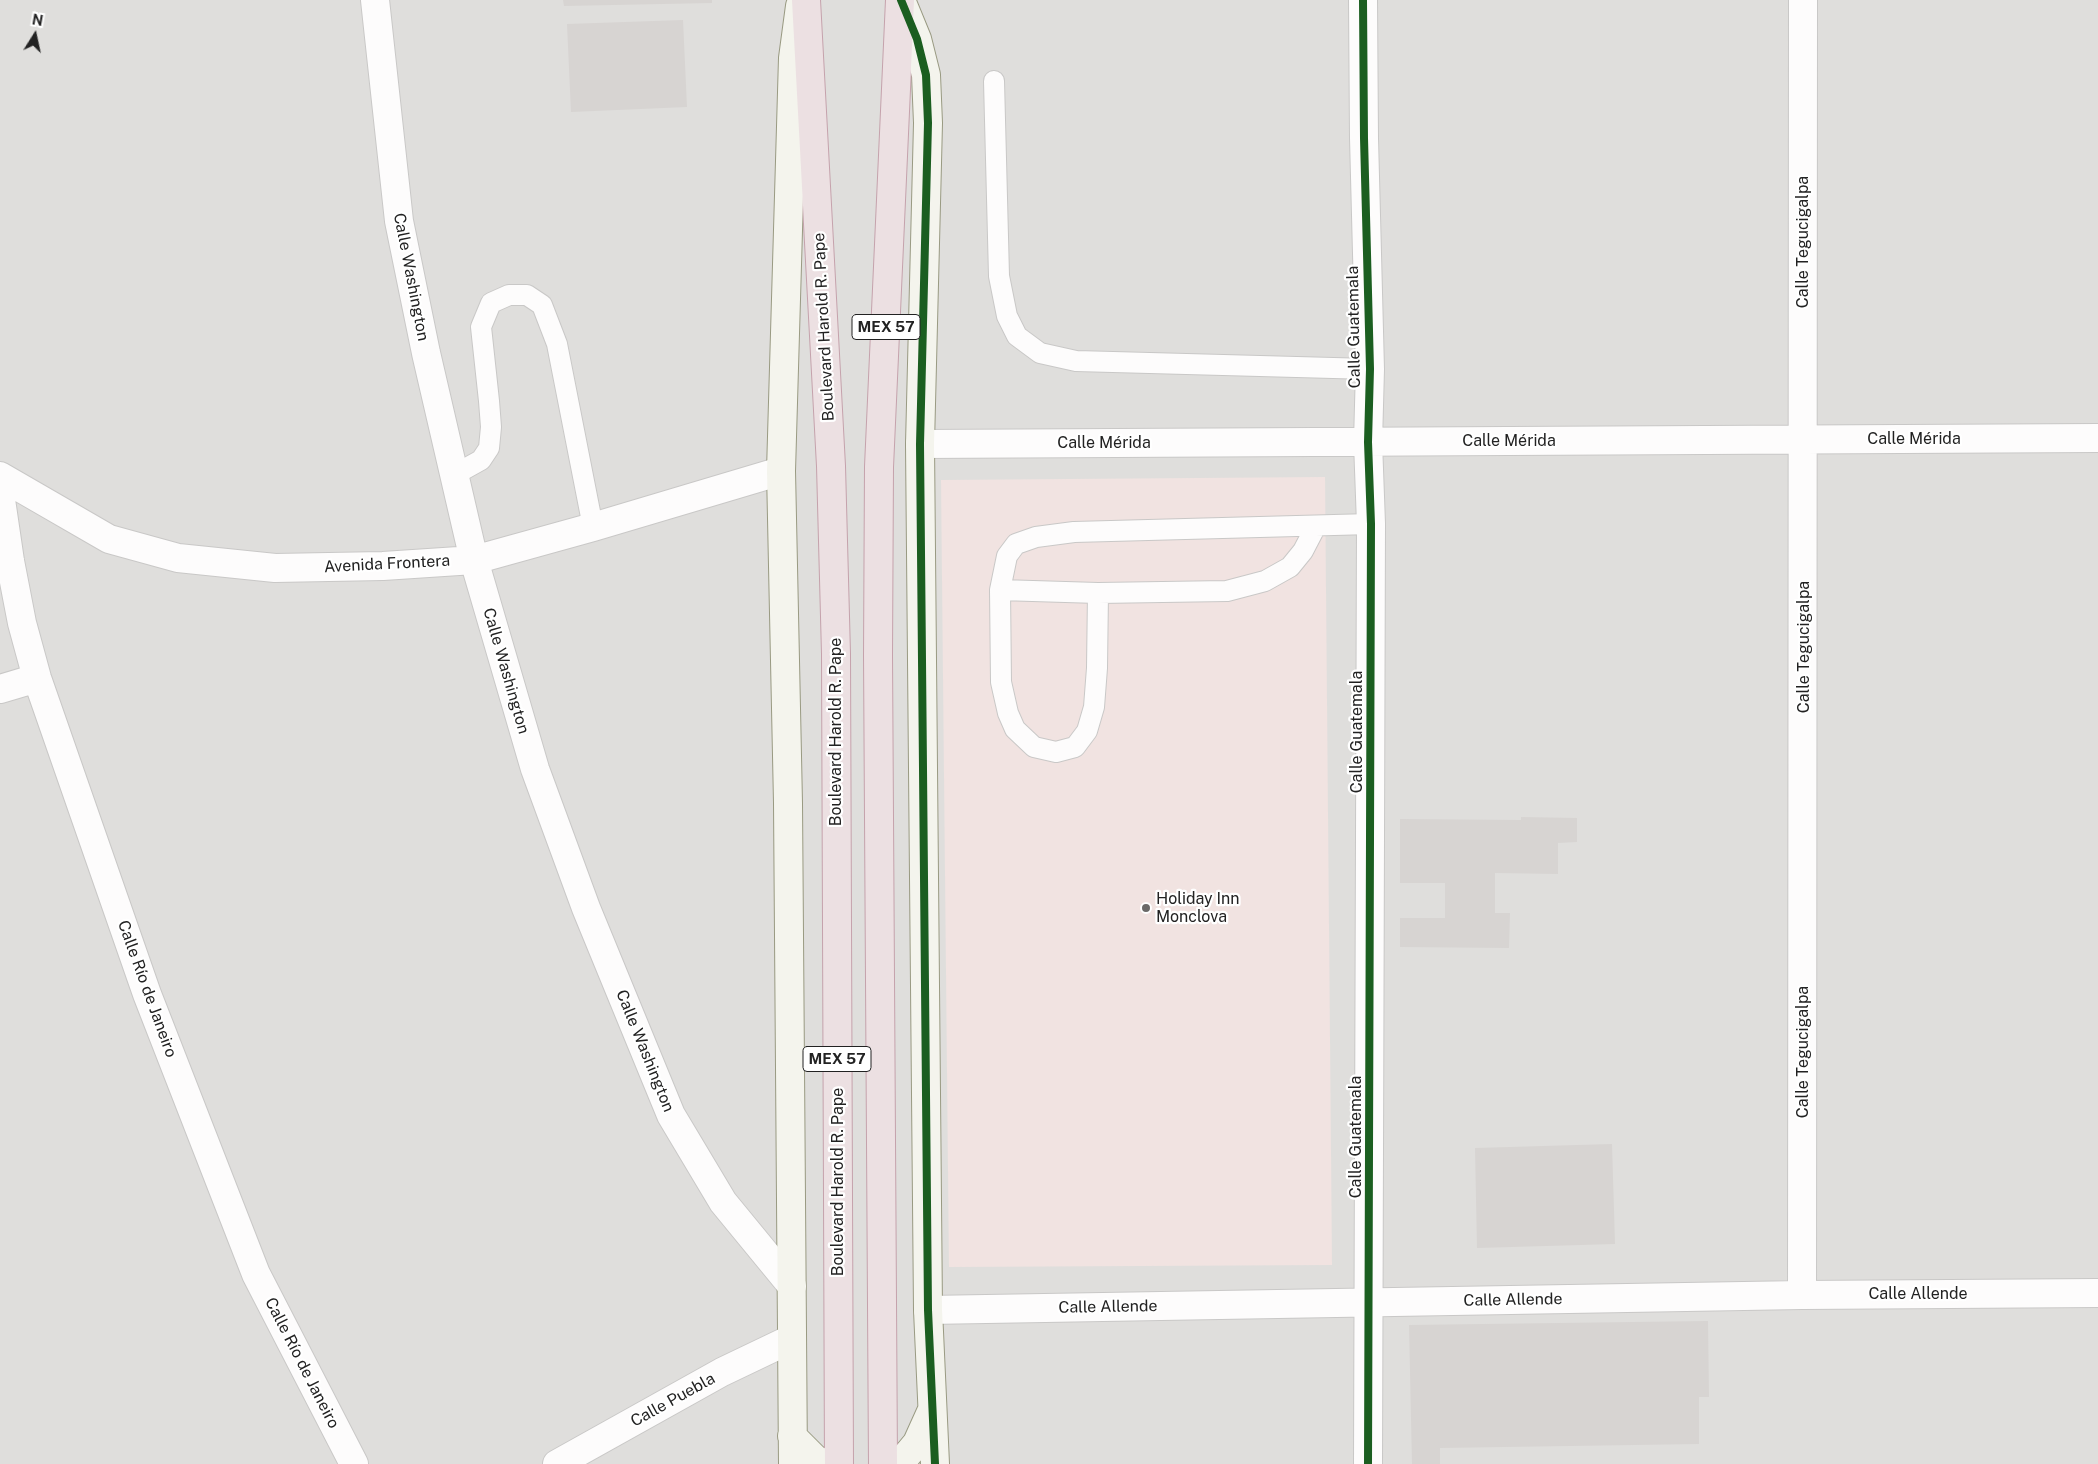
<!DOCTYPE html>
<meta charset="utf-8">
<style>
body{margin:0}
#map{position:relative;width:2098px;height:1464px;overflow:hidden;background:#f0eeeb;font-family:"Public Sans",sans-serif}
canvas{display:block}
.north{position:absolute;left:10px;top:10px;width:50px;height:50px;-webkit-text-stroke:4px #fff;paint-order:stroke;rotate:10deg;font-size:14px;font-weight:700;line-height:20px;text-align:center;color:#222}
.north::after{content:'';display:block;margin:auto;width:18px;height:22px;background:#222;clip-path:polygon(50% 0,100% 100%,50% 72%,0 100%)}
</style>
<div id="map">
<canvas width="2098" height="1464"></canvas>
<div class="north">N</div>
</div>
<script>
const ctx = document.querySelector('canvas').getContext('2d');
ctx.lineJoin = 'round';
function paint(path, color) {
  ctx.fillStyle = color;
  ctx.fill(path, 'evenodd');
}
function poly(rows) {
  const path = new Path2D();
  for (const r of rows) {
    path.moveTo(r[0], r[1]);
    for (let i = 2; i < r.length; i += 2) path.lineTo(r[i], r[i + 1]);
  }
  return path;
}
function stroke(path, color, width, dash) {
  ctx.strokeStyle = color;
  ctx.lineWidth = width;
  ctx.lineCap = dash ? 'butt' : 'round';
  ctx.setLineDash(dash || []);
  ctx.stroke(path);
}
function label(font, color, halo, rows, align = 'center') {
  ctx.font = font + ' "Public Sans",sans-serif';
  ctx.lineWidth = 4.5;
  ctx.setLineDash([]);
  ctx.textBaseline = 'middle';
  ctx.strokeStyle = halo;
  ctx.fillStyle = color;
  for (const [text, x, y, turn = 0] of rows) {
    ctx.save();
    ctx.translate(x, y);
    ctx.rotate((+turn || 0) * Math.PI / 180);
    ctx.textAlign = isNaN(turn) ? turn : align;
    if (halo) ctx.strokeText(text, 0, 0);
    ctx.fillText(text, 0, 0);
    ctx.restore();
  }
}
const residential = poly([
 [0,0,2098,0,2098,1464,0,1464]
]);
const commercial = poly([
 [1325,477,1332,1265,949,1267,941,480]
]);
const building = poly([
 [563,0,712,0,712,3,564,6],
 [683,20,687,107,571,112,567,24],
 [1521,817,1577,818,1577,842,1558,843,1558,874,1495,873,1495,913,1510,913,1509,948,1400,947,1400,918,1445,918,1445,883,1400,883,1400,819,1521,820],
 [1612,1144,1615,1244,1477,1248,1475,1148],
 [1708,1321,1709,1397,1699,1397,1699,1444,1440,1448,1440,1464,1412,1464,1409,1325]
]);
const lane = poly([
 [994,81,999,276,1007,316,1017,336,1040,353,1076,361,1370,369],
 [454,475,481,460,489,448,491,427,489,401,481,327,491,303,509,295,527,295,542,305,557,344,593,527],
 [1000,590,1098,593,1227,591,1265,581,1290,567,1303,551,1316,526],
 [1098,593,1097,668,1094,707,1087,731,1075,747,1056,752,1034,747,1015,729,1008,713,1001,682,1000,590,1007,556,1016,544,1036,537,1074,532,1371,524]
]);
const street = poly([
 [375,0,399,221,426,353,474,560,535,769,586,908,671,1115,723,1202,792,1286],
 [1363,0,1364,138,1370,369,1368,442,1371,524,1368,1464],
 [920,444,2098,438],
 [0,476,109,539,178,558,275,568,383,566,474,560,593,527,781,471],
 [0,493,10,561,22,623,37,678,147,994,256,1274,354,1464],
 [0,689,37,678],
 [1802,1295,1803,0],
 [928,1310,1802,1295,2098,1293],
 [557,1464,722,1372,791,1339]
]);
const secondary = poly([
 [901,0,917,39,926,75,928,123,920,444,928,1310,935,1464],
 [792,1436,815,1459,825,1464],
 [793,1464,788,803,781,471,793,58,800,6],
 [897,1464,902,1461,917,1443,931,1412]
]);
const highway = poly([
 [806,0,831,466,836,654,839,1464],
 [883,1464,878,655,879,467,900,0]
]);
const cycleway = poly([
 [901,0,917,39,926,75,928,123,920,444,928,1310,935,1464],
 [1363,0,1364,138,1370,369,1368,442,1371,524,1368,1464]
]);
const markers = [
 [1146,908,5,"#6a6968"]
];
const shields = [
 [886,327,68],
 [837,1059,68]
];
const shieldNames = [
 ["MEX 57",886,327],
 ["MEX 57",837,1059]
];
const streetNames = [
 ["Calle Tegucigalpa",1803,242,-90],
 ["Calle Washington",411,277,79],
 ["Boulevard Harold R. Pape",824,327,-93],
 ["Calle Guatemala",1354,327,-91],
 ["Calle Mérida",1914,439],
 ["Calle Mérida",1509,441],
 ["Calle Mérida",1104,443],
 ["Avenida Frontera",387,564,-3],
 ["Calle Tegucigalpa",1804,647,-90],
 ["Calle Washington",506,671,74],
 ["Boulevard Harold R. Pape",836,732,-90],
 ["Calle Guatemala",1357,732,-90],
 ["Calle Río de Janeiro",147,989,70],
 ["Calle Washington",645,1051,68],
 ["Calle Tegucigalpa",1803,1052,-90],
 ["Calle Guatemala",1356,1137,-90],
 ["Boulevard Harold R. Pape",838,1182,-90],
 ["Calle Allende",1918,1294],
 ["Calle Allende",1513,1300,-1],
 ["Calle Allende",1108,1307,-1],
 ["Calle Río de Janeiro",302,1363,63],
 ["Calle Puebla",673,1400,-29]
];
const poiNames = [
 ["Holiday Inn",1156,899],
 ["Monclova",1156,917]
];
paint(residential, '#dfdedc');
paint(commercial, '#f1e3e1');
paint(building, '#d7d4d2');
stroke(lane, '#c9c8c7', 22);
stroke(street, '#c9c8c7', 30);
stroke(secondary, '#999a82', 30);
stroke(highway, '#c5a2ac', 30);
stroke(lane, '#fdfcfc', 20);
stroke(street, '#fdfcfc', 28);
stroke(secondary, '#f4f4ed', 28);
stroke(highway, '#ece0e2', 28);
stroke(cycleway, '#1b5e20', 8);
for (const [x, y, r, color] of markers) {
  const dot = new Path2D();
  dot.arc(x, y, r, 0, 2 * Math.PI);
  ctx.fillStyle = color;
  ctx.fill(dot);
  stroke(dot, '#fff', 2);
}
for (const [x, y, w] of shields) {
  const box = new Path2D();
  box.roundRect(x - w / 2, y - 12.5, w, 25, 4);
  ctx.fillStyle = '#fff';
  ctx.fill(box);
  stroke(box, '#222', 1);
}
label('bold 15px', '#222', null, shieldNames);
label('16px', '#222', '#fff', streetNames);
label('16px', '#222', '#fff', poiNames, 'left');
</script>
